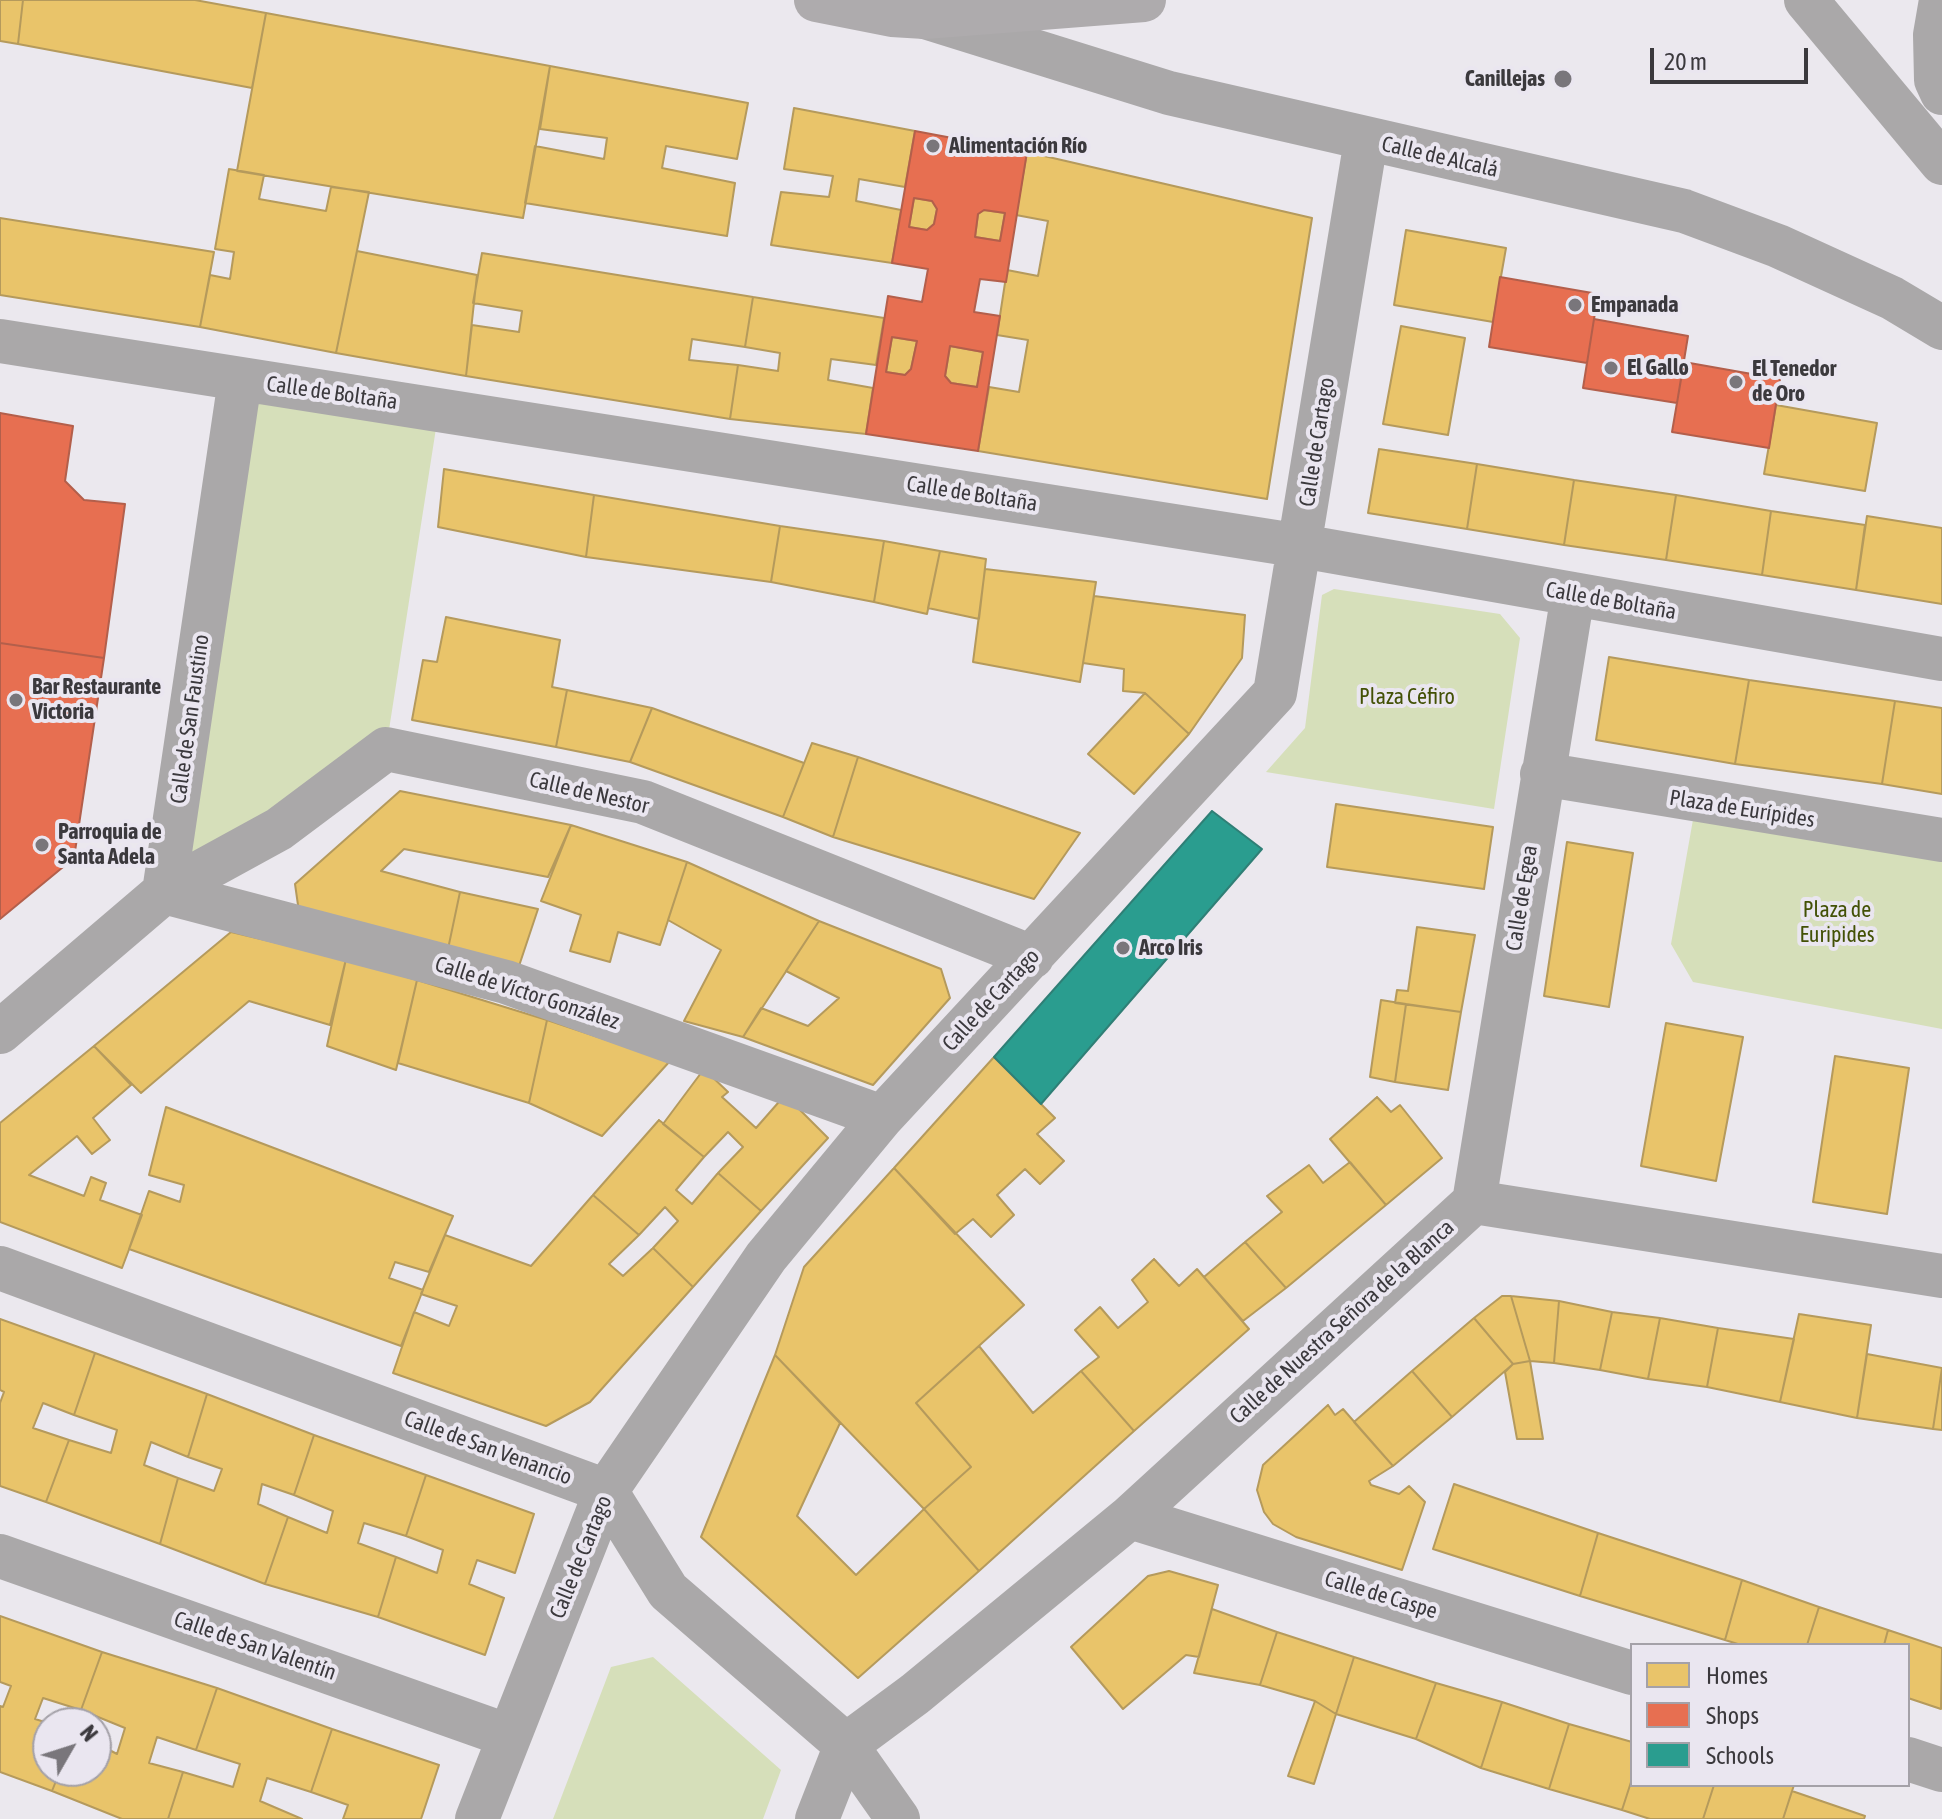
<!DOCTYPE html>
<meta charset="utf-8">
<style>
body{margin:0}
#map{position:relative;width:1942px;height:1819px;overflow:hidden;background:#ebe8ee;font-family:"Asap Condensed",sans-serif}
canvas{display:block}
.legend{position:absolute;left:1630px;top:1643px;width:280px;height:144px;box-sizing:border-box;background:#eae6f0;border:2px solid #a4a1a8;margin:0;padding:10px 14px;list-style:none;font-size:24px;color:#3b393d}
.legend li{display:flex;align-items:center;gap:16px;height:40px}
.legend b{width:40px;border:2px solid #a4a1a8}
.north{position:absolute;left:32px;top:1707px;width:80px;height:80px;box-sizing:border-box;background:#eae6f0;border:2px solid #a4a1a8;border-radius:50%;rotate:51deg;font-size:22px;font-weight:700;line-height:32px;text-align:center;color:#3b393d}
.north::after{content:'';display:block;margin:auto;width:28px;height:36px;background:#79767b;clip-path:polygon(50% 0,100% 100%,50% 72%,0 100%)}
.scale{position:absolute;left:1650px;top:48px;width:158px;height:36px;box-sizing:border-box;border:4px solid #3b393d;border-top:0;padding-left:10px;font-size:24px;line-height:28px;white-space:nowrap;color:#3b393d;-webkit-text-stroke:6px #eae6f0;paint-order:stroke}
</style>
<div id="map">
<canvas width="1942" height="1819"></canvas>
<ul class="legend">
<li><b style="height:22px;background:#e9c46a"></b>Homes</li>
<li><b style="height:22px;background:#e76f51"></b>Shops</li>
<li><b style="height:22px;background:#2a9d8f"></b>Schools</li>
</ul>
<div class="north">N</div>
<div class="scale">20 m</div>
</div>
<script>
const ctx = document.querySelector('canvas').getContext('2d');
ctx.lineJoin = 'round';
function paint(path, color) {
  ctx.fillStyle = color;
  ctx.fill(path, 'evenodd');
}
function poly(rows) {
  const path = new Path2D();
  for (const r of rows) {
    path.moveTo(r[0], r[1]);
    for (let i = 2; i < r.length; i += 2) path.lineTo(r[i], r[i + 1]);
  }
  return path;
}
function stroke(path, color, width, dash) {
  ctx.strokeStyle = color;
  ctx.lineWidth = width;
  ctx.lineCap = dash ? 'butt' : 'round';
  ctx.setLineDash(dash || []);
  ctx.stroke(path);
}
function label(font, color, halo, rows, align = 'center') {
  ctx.font = font + ' "Asap Condensed",sans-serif';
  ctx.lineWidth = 8;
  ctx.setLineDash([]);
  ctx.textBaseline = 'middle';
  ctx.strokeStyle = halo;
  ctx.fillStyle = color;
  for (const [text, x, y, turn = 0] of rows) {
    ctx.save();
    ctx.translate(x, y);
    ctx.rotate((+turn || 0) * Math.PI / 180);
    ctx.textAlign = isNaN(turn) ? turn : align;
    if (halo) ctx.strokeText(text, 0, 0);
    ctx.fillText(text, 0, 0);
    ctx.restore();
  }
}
const green = poly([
 [240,380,439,409,386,749,164,892],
 [1334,589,1500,614,1520,638,1494,809,1266,772,1305,728,1322,595],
 [1694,814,1942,853,1942,1029,1693,982,1671,944],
 [653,1657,781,1770,763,1819,553,1819,611,1667]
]);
const homes = poly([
 [0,0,23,0,18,44,0,41,0,0],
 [23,0,195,0,266,13,252,88,18,44,23,0],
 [266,13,550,66,523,218,237,171,266,13],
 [550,66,748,103,737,159,666,146,662,168,735,183,727,236,525,203,535,146,604,159,607,138,540,129,550,66],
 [794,108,915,131,905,187,859,179,856,201,901,210,892,263,771,245,781,192,829,197,833,176,784,169,794,108],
 [1027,152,1312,218,1267,499,978,451,989,387,1019,392,1028,340,997,335,1007,270,1038,276,1048,221,1016,215,1027,152],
 [229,169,264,175,259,199,326,211,331,187,369,192,336,353,200,327,210,275,230,279,234,252,215,249,229,169],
 [914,198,932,201,937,209,934,224,927,230,909,227,914,198],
 [984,210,1005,213,1000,241,975,237,978,214,984,210],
 [0,218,214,252,200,327,0,295,0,218],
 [1406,230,1506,248,1493,322,1394,305,1406,230],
 [357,251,477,275,466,376,336,353,357,251],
 [482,253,753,297,745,347,692,339,689,360,738,365,730,419,466,376,472,325,519,332,522,311,473,303,482,253],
 [753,297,884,318,876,365,831,359,828,380,873,388,866,434,730,419,738,365,778,371,780,353,745,347,753,297],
 [1401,326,1465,338,1448,435,1383,424,1401,326],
 [892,337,917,341,911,369,905,375,886,372,892,337],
 [950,346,983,352,977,387,951,383,945,376,950,346],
 [1776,405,1877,423,1865,491,1764,474,1776,405],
 [1379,449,1477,464,1467,529,1368,513,1379,449],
 [1477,464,1574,480,1564,545,1467,529,1477,464],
 [444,469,594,495,586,557,438,527,444,469],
 [1574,480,1676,495,1666,560,1564,545,1574,480],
 [594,495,780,526,771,582,586,557,594,495],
 [1676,495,1771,511,1762,575,1666,560,1676,495],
 [1771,511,1865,525,1856,590,1762,575,1771,511],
 [1867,516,1942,528,1942,604,1856,590,1867,516],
 [780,526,884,541,874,602,771,582,780,526],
 [884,541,940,551,927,614,874,602,884,541],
 [940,551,986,559,979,619,928,608,940,551],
 [985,569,1096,582,1080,682,973,662,985,569],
 [1094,596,1245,615,1242,658,1189,734,1145,693,1123,691,1124,669,1083,663,1094,596],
 [446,617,560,640,552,687,567,690,556,747,412,720,423,660,437,662,446,617],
 [1609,657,1749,680,1735,764,1596,740,1609,657],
 [1749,680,1895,701,1882,784,1735,764,1749,680],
 [567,690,652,708,630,762,556,747,567,690],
 [1145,693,1189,734,1134,794,1088,754,1145,693],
 [1895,701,1942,708,1942,794,1882,784,1895,701],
 [652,708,804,763,783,817,630,762,652,708],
 [812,743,858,757,833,837,783,817,812,743],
 [858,757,1080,833,1034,899,833,837,858,757],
 [400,791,571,825,548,877,404,849,381,871,460,892,448,949,299,912,295,884,400,791],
 [1336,804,1493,827,1484,889,1327,867,1336,804],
 [571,825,687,862,660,945,618,932,610,962,570,951,581,915,541,901,571,825],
 [1567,842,1633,853,1609,1007,1544,996,1567,842],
 [687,862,819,921,743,1037,684,1021,721,950,668,920,687,862],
 [460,892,538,909,519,966,448,949,460,892],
 [819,921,941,969,950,998,873,1085,743,1037,761,1008,808,1026,839,998,786,971,819,921],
 [1417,927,1475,935,1461,1012,1395,1003,1397,990,1408,991,1417,927],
 [231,932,346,959,330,1025,249,1001,141,1093,94,1046,231,932],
 [346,959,417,980,396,1070,327,1046,346,959],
 [417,980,547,1020,529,1103,398,1063,417,980],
 [1381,1000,1406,1004,1395,1082,1370,1077,1381,1000],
 [1406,1004,1461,1012,1448,1090,1395,1082,1406,1004],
 [547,1020,670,1061,602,1136,529,1103,547,1020],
 [1666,1023,1743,1037,1716,1181,1641,1166,1666,1023],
 [94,1046,131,1085,93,1118,110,1140,92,1154,77,1136,29,1175,84,1196,91,1177,106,1183,100,1200,142,1215,122,1268,0,1222,0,1123,94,1046],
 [1835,1056,1909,1068,1887,1214,1813,1202,1835,1056],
 [994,1057,1055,1118,1037,1134,1064,1161,1040,1184,1025,1169,997,1195,1014,1215,991,1237,973,1219,955,1234,894,1168,994,1057],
 [704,1069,728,1092,722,1097,756,1128,785,1095,828,1138,761,1211,718,1173,743,1147,728,1132,704,1157,663,1124,704,1069],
 [1377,1097,1391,1112,1400,1105,1442,1158,1386,1205,1330,1139,1377,1097],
 [166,1107,453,1216,429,1272,395,1262,389,1278,423,1290,401,1346,129,1249,149,1191,180,1202,184,1185,149,1175,166,1107],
 [659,1120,704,1157,676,1190,692,1204,718,1173,761,1211,693,1287,653,1248,678,1221,665,1207,639,1235,593,1195,659,1120],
 [1350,1162,1386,1205,1286,1288,1245,1242,1282,1212,1267,1196,1309,1165,1323,1183,1350,1162],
 [894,1168,1024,1305,916,1403,971,1467,924,1509,775,1355,804,1267,894,1168],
 [593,1195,639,1235,609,1264,623,1276,653,1248,693,1287,590,1402,546,1426,393,1373,414,1312,449,1326,457,1306,421,1294,445,1235,531,1266,593,1195],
 [1245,1242,1286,1288,1243,1321,1204,1277,1245,1242],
 [1154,1259,1179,1286,1197,1269,1249,1329,1134,1431,1081,1371,1099,1357,1075,1330,1100,1307,1118,1328,1148,1302,1132,1280,1154,1259],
 [1502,1296,1511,1296,1530,1361,1513,1364,1474,1318,1502,1296],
 [1511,1296,1559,1301,1554,1363,1530,1361,1511,1296],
 [1559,1301,1612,1312,1600,1370,1554,1363,1559,1301],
 [1612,1312,1660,1318,1648,1379,1600,1370,1612,1312],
 [1799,1314,1871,1325,1857,1418,1780,1402,1799,1314],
 [1474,1318,1513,1364,1452,1417,1412,1371,1474,1318],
 [1660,1318,1718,1328,1707,1387,1648,1379,1660,1318],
 [0,1319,95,1353,74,1415,43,1403,33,1428,69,1440,46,1502,0,1486,0,1403,4,1392,0,1390,0,1319],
 [1718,1328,1794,1339,1780,1402,1707,1387,1718,1328],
 [979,1346,1033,1413,1081,1371,1134,1431,979,1571,924,1509,971,1467,916,1403,979,1346],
 [95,1353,207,1394,188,1457,151,1442,144,1465,178,1478,160,1544,46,1502,69,1440,111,1453,117,1430,74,1415,95,1353],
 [1867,1354,1942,1368,1933,1429,1857,1418,1867,1354],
 [775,1355,840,1423,797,1516,856,1575,924,1509,979,1571,858,1678,701,1537,775,1355],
 [1530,1361,1543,1439,1517,1439,1505,1372,1513,1364,1530,1361],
 [1942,1368,1942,1430,1933,1429,1942,1368],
 [1412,1371,1452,1417,1393,1466,1354,1422,1412,1371],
 [207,1394,314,1435,294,1495,262,1484,258,1504,288,1517,265,1584,160,1544,178,1478,214,1491,222,1469,188,1457,207,1394],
 [1328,1405,1335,1415,1343,1409,1393,1466,1369,1481,1371,1485,1399,1494,1409,1486,1425,1502,1402,1570,1296,1537,1273,1524,1264,1512,1257,1490,1263,1465,1328,1405],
 [314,1435,426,1475,406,1536,364,1523,358,1543,396,1557,378,1617,265,1584,288,1517,327,1533,333,1511,294,1495,314,1435],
 [426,1475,534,1514,515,1573,477,1560,469,1584,504,1598,485,1655,378,1617,396,1557,437,1573,443,1550,406,1536,426,1475],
 [1454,1484,1598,1533,1580,1596,1433,1549,1454,1484],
 [1598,1533,1742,1580,1725,1640,1580,1596,1598,1533],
 [1169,1571,1218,1585,1199,1657,1186,1655,1123,1709,1071,1647,1148,1576,1169,1571],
 [1742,1580,1819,1607,1807,1645,1741,1645,1725,1640,1742,1580],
 [1819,1607,1888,1630,1884,1645,1807,1645,1819,1607],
 [1212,1609,1277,1632,1260,1685,1194,1673,1212,1609],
 [0,1616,102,1652,81,1710,43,1698,35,1719,48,1723,48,1771,60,1771,52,1791,0,1772,0,1706,3,1707,11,1686,0,1682,0,1616],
 [1888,1630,1942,1648,1941,1709,1908,1698,1908,1645,1884,1645,1888,1630],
 [1277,1632,1354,1657,1336,1714,1315,1701,1260,1685,1277,1632],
 [102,1652,217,1688,196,1750,157,1737,149,1763,183,1772,168,1819,122,1819,52,1791,60,1771,96,1771,96,1743,117,1754,125,1728,81,1710,102,1652],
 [1354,1657,1436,1683,1416,1739,1336,1714,1354,1657],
 [1436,1683,1502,1702,1481,1768,1416,1739,1436,1683],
 [217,1688,332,1729,311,1792,267,1778,260,1801,302,1819,168,1819,183,1772,233,1787,240,1764,196,1750,217,1688],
 [1315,1701,1336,1714,1314,1784,1288,1776,1315,1701],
 [1502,1702,1569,1724,1549,1789,1481,1768,1502,1702],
 [1569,1724,1632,1742,1632,1779,1622,1810,1549,1789,1569,1724],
 [332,1729,439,1765,421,1819,343,1819,348,1805,311,1792,332,1729],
 [1632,1779,1632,1785,1714,1785,1703,1819,1650,1819,1622,1810,1632,1779],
 [1714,1785,1794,1785,1783,1819,1703,1819,1714,1785],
 [1792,1791,1865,1816,1864,1819,1783,1819,1792,1791]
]);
const shops = poly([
 [915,131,1027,152,1006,282,980,279,974,312,1000,316,978,451,866,434,888,296,922,302,928,269,892,263,915,131],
 [914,198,932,201,937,209,934,224,927,230,909,227,914,198],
 [984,210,1005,213,1000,241,975,237,978,214,984,210],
 [892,337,917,341,911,369,905,375,886,372,892,337],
 [950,346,983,352,977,387,951,383,945,376,950,346],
 [1500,277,1598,294,1587,363,1489,347,1500,277],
 [1594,319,1688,336,1677,403,1583,388,1594,319],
 [1684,362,1780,379,1769,448,1672,432,1684,362],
 [0,413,73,426,65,481,84,500,125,504,104,658,0,643,0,413],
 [0,643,104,658,74,858,0,919,0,643]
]);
const schools = poly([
 [1212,811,1262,849,1041,1104,994,1057,1212,811]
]);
const minor = poly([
 [1806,0,1942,163],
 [1941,0,1935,35,1936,80,1942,93],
 [925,17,1169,93,1684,211,1778,246,1892,298,1942,328],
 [0,341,1301,546,1942,659],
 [1542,774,1942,840],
 [164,892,506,982,882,1117],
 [164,892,240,380],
 [0,1032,164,892,279,829,386,749,643,802,1032,957],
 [1474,1202,1573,594],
 [0,1268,606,1491,668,1591,846,1745,898,1819],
 [1130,1517,1632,1673],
 [0,1556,509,1736],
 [846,1745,915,1694,1130,1517,1474,1202,1942,1276],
 [1908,1759,1942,1770],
 [477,1819,606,1491,766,1257,882,1117,1275,693,1366,140],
 [817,1819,846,1745]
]);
const primary = poly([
 [816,0,892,15,925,17,1144,0]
]);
const markers = [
 [1563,79,10,"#79767b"],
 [933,146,8,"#79767b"],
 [1575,305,8,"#79767b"],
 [1611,368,8,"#79767b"],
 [1736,382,8,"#79767b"],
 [16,700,8,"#79767b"],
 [42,845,8,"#79767b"],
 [1123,948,8,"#79767b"]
];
const poiNames = [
 ["Canillejas",1545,79,"right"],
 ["Alimentación Río",949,146],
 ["Empanada",1591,305],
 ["El Gallo",1627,368],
 ["El Tenedor",1752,369],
 ["de Oro",1752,394],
 ["Bar Restaurante",32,687],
 ["Victoria",32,712],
 ["Parroquia de",58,832],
 ["Santa Adela",58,857],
 ["Arco Iris",1139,948]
];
const streetNames = [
 ["Calle de Alcalá",1440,157,13],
 ["Calle de Boltaña",332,393,8],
 ["Calle de Cartago",1317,442,-81],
 ["Calle de Boltaña",972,494,9],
 ["Calle de Boltaña",1611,601,10],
 ["Calle de San Faustino",190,719,-82],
 ["Calle de Nestor",589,793,13],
 ["Plaza de Eurípides",1742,809,9],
 ["Calle de Egea",1522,898,-81],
 ["Calle de Víctor González",527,993,18],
 ["Calle de Cartago",991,1000,-47],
 ["Calle de Nuestra Señora de la Blanca",1342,1322,-42],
 ["Calle de San Venancio",488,1448,20],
 ["Calle de Cartago",581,1557,-68],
 ["Calle de Caspe",1381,1595,17],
 ["Calle de San Valentín",255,1646,19]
];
const parkNames = [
 ["Plaza Céfiro",1407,697],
 ["Plaza de",1837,910],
 ["Euripides",1837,935]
];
paint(green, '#d6dfba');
paint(homes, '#e9c46a');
stroke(homes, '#b59a5c', 2);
paint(shops, '#e76f51');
stroke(shops, '#b35f4b', 2);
paint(schools, '#2a9d8f');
stroke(schools, '#2f7f76', 2);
stroke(minor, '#aaa8a9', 44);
stroke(primary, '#aeabad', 44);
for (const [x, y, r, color] of markers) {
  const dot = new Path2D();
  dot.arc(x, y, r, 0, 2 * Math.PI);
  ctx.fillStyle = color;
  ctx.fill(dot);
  stroke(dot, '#eae6f0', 3);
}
label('bold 22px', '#3b393d', '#eae6f0', poiNames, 'left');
label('22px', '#3b393d', '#eae6f0', streetNames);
label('22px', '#435106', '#eae6f0', parkNames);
</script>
